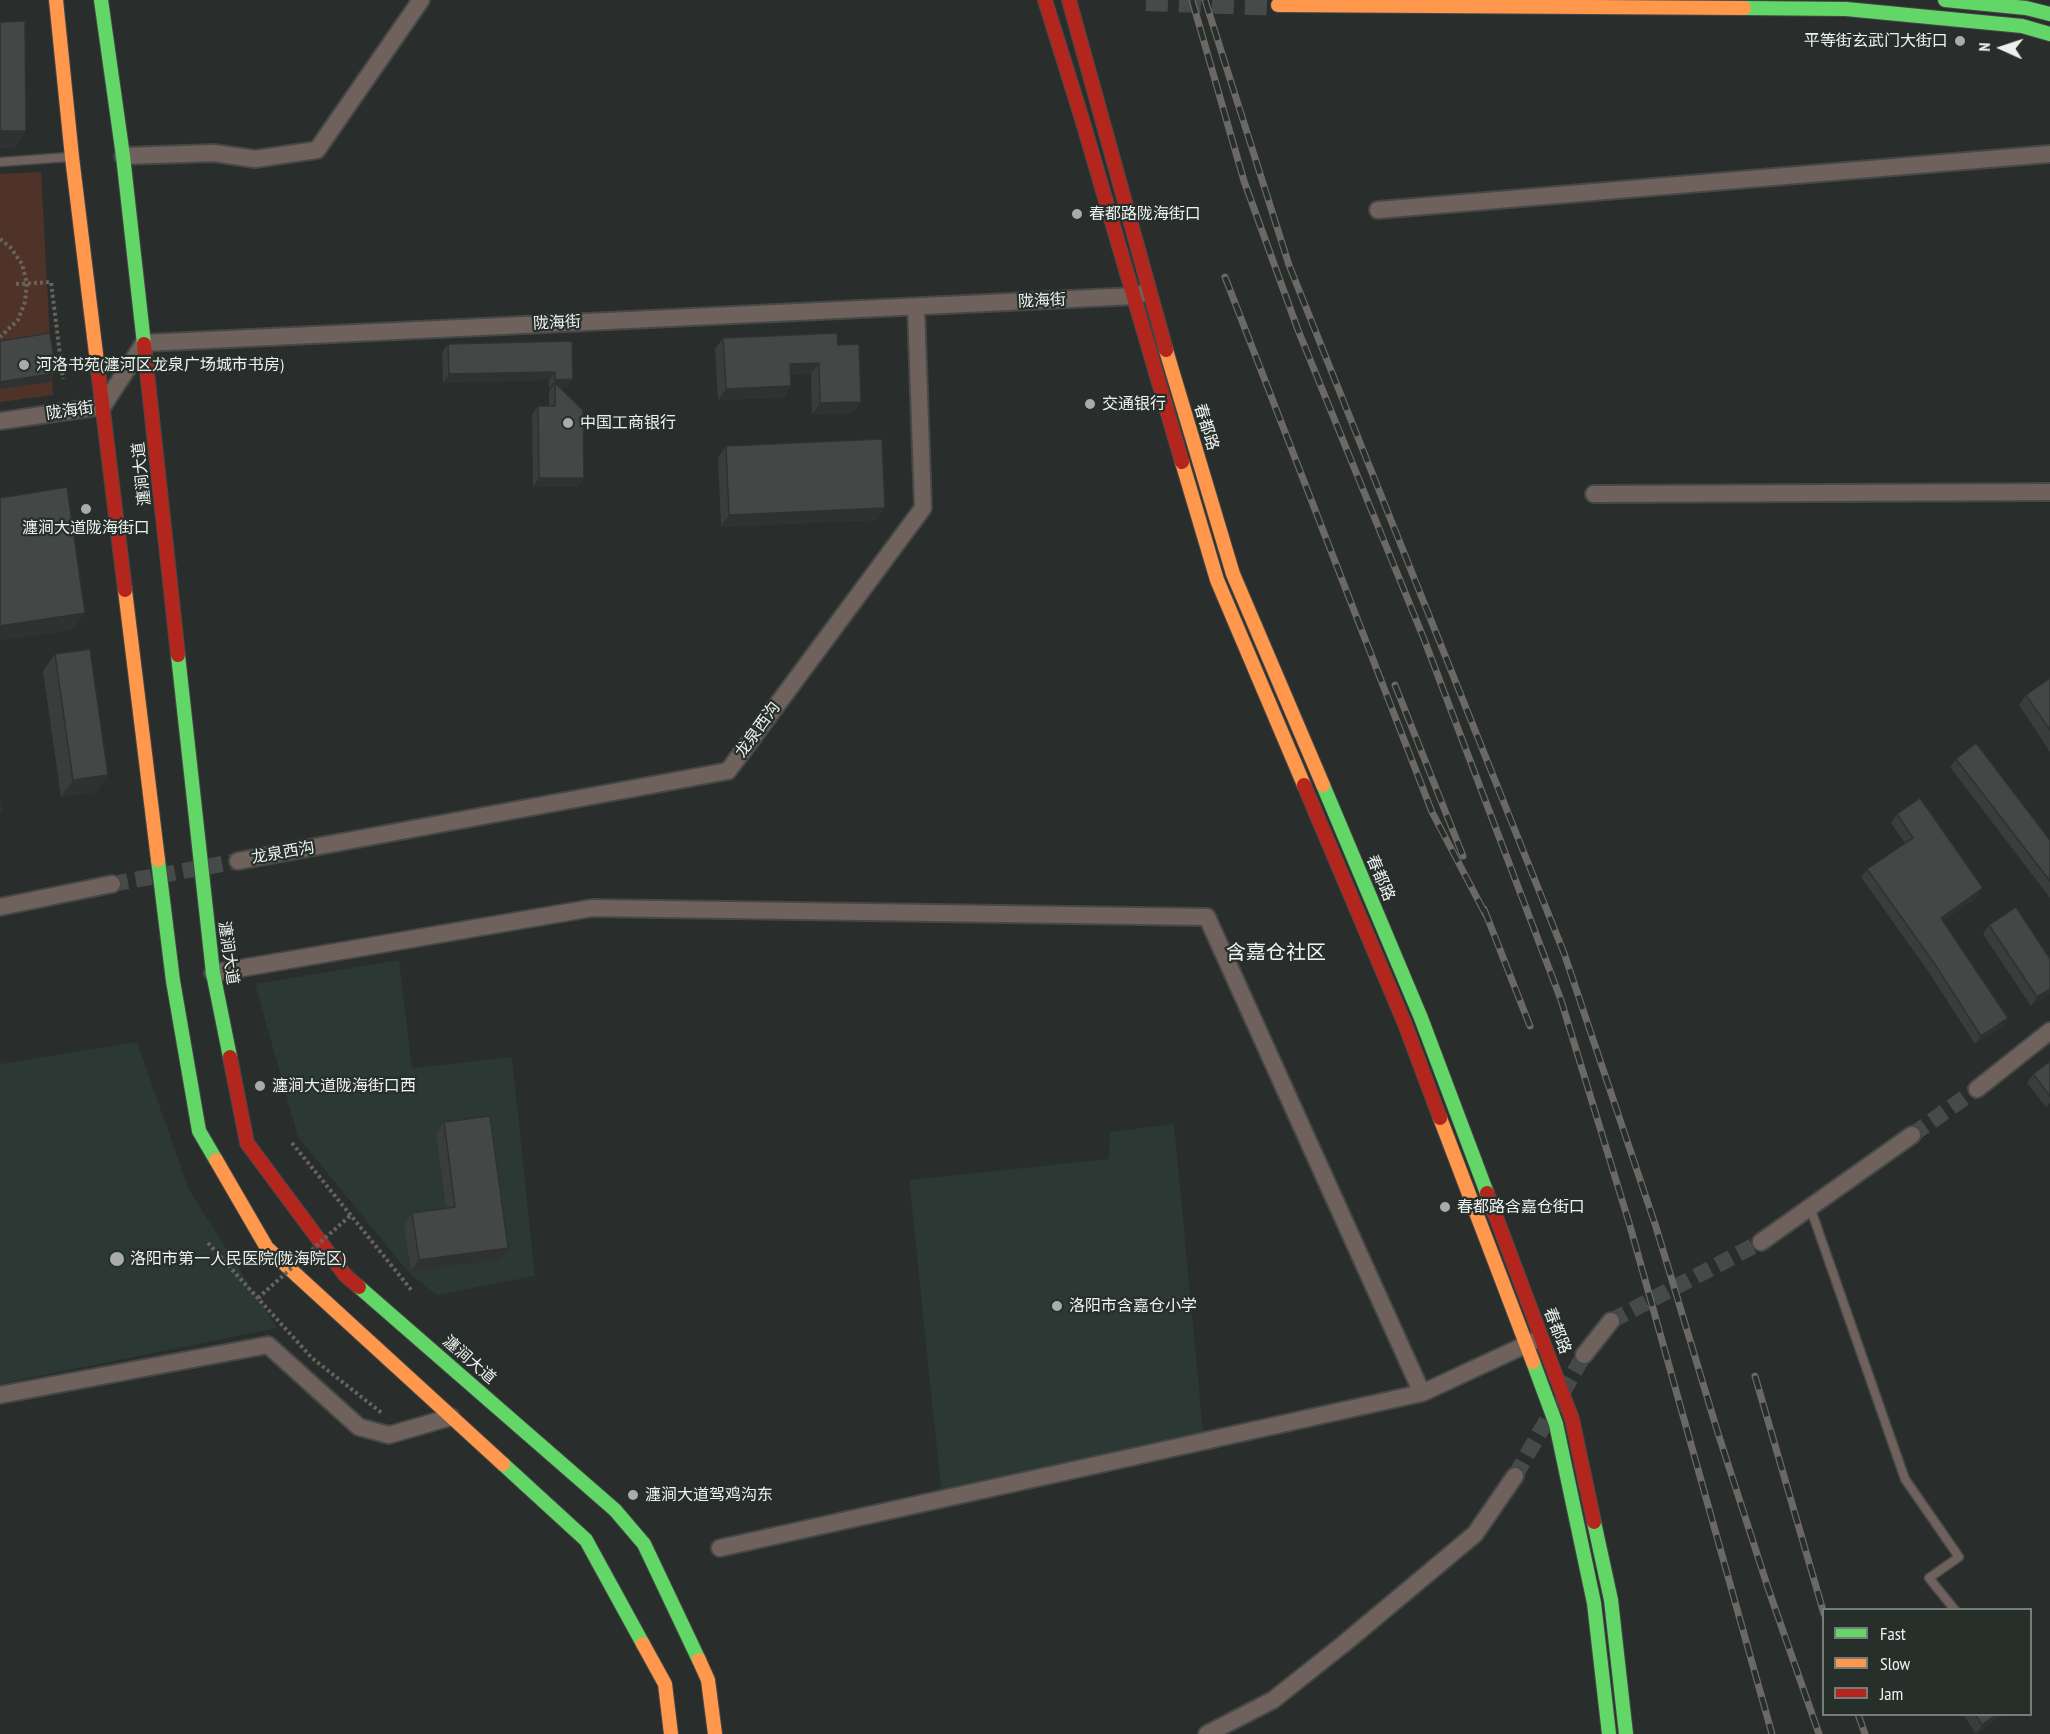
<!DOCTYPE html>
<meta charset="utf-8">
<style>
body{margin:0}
#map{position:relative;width:2050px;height:1734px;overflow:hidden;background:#292d2b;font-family:"PT Sans Narrow",sans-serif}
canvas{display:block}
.legend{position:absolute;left:1822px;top:1608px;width:210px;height:108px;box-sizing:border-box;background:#272f2b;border:2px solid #767d7a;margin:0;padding:8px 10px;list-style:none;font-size:18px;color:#edf2f0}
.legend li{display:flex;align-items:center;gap:12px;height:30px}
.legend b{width:30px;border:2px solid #767d7a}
.north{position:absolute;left:1972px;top:18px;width:60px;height:60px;-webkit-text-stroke:4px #272f2b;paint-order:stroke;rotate:273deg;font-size:16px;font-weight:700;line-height:24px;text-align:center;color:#edf2f0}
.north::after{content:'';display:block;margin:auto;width:21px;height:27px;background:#edf2f0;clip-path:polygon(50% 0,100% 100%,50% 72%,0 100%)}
</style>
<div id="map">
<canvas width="2050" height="1734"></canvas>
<ul class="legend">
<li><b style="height:8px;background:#63d668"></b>Fast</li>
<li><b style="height:8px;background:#ff974d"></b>Slow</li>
<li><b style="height:8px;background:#b3261e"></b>Jam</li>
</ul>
<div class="north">N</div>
</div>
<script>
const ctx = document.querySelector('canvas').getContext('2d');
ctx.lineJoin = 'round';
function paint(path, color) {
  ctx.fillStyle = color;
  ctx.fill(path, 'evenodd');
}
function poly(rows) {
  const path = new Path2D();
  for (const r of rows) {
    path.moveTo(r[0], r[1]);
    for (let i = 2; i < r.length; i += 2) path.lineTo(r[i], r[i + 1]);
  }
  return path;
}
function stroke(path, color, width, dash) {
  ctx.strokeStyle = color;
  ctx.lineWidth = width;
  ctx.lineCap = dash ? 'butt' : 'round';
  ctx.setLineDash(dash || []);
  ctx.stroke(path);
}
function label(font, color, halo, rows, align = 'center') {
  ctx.font = font + ' "PT Sans Narrow","Noto Sans SC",sans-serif';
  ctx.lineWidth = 4.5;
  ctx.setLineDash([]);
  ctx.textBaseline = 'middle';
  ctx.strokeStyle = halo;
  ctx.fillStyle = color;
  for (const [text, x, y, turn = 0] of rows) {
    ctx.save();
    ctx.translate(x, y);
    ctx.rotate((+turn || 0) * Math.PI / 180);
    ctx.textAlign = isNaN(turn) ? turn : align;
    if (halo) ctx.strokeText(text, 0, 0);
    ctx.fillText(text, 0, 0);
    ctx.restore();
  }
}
const built = poly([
 [399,960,412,1068,512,1057,535,1276,437,1295,410,1274,298,1137,255,984],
 [137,1042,189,1190,277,1328,0,1384,0,1064],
 [1174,1124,1203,1431,941,1489,909,1180,1109,1159,1110,1132]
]);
const green = poly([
 [41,172,53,395,0,402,0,174]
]);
const streetTunnel = poly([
 [112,884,238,861],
 [1912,1135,1977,1089],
 [1611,1321,1761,1242],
 [1515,1476,1584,1355]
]);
const secondaryTunnel = poly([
 [1146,0,1278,5]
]);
const path = poly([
 [0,239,11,248,22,264,27,283,25,302,18,320,0,337],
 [16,284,51,282,63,379],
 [292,1143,413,1292],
 [208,1243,312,1358,383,1414]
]);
const lane = poly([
 [0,162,69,157],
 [1810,1207,1905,1479,1959,1557,1929,1578,1955,1610]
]);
const street = poly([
 [123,156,214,153,255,159,317,150,421,0],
 [1378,210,2050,154],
 [0,421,103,406,144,343,1134,296,1144,293],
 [1594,494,2050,492],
 [238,861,728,771,923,508,916,307],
 [0,907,112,884],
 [213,973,592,908,1207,917,1422,1393],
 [1977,1089,2050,1031],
 [1761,1242,1912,1135],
 [1584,1355,1611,1321],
 [0,1395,268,1345,359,1427,389,1435,451,1417],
 [720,1548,1422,1393,1534,1341],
 [1207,1734,1273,1700,1346,1642,1475,1534,1515,1476]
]);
const fast = poly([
 [101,0,123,156,144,344],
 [1945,0,2026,8,2050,14],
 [1744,8,1846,9,2022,26,2050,34],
 [178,655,213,973,230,1057],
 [1323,785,1421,1018,1487,1193],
 [158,860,173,981,199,1131,216,1160],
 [359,1287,615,1510,644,1544,699,1660],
 [1533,1362,1556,1424,1594,1603,1609,1734],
 [503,1464,586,1540,643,1644],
 [1594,1522,1611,1600,1626,1734]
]);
const slow = poly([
 [56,0,72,157,97,362],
 [1278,5,1744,8],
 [1166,350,1233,574,1323,785],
 [1182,462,1217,580,1304,785],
 [125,590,158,860],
 [1440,1118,1533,1362],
 [216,1160,267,1248,503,1464],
 [643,1644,665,1684,671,1734],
 [699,1660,708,1680,715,1734]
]);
const jam = poly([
 [1045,0,1082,119,1182,462],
 [1069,0,1166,350],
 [144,344,178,655],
 [97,362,125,590],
 [1304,785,1405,1024,1440,1118],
 [230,1057,247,1143,345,1275,359,1287],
 [1487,1193,1572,1419,1594,1522]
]);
const rail = poly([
 [1192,0,1244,181,1298,330,1424,639,1561,1000,1630,1226,1772,1734],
 [1205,0,1289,265,1564,953,1656,1227,1717,1430,1768,1588,1819,1734],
 [1225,277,1432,812,1487,917],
 [1395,685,1463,856],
 [1484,909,1530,1026],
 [1755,1376,1824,1614],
 [1858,1714,1865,1734]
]);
const pathBridge = poly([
 [258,1298,351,1215]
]);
const wall = poly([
 [723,338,838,345,853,413,812,415,811,374,790,375,791,386,783,398,718,400,715,349],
 [572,341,573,379,567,388,560,388,584,478,577,487,533,487,532,415,538,406,549,406,549,392,551,389,549,389,549,380,443,383,442,352,448,344],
 [726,446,877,520,721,527,718,458],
 [55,654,108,775,96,792,61,797,43,671],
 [2050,678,2050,752,2019,705,2026,695],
 [1956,759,2050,840,2050,898,1950,767],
 [1897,814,1977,897,1943,921,2008,1018,2002,1027,1975,1044,1928,971,1861,877,1867,869,1905,843,1891,823],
 [1989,925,2050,994,2031,1006,1983,934],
 [2050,1061,2050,1103,2046,1107,2027,1083,2033,1074],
 [444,1122,499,1260,411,1271,404,1224,412,1213,446,1208,436,1133],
 [1963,1714,2004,1714,1976,1734]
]);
const shadedWall = poly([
 [0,131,26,131,14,148,0,148],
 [819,363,811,374,782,375,790,364],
 [555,372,549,380,443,383,449,374],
 [56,373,50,382,0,389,0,382],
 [573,379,567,388,555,388,555,383,551,389,549,389,555,380],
 [791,386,783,398,718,400,726,389],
 [861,402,853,413,812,415,820,403],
 [539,478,584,478,577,487,533,487],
 [885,508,877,520,721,527,729,515],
 [85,613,73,630,0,641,0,626],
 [108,775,96,792,61,797,73,780],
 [1983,888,1977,897,1935,927,1941,918],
 [2050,989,2050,994,2031,1006,2037,997],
 [2008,1018,2002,1027,1975,1044,1981,1036],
 [508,1248,499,1260,411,1271,419,1260],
 [1997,1714,2004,1714,1976,1734,1982,1725]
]);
const building = poly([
 [25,21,26,131,0,131,0,22,25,21],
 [50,333,56,373,0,382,0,341,50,333],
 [837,333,838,345,859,344,861,402,820,403,819,363,790,364,791,386,726,389,723,338,837,333],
 [572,341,573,379,555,380,555,372,449,374,448,344,572,341],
 [555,383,583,410,584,478,539,478,538,406,555,406,555,383],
 [882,439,885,508,729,515,726,446,882,439],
 [67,487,85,613,0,626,0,498,67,487],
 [90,649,108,775,73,780,55,654,90,649],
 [2050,678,2050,730,2026,695,2050,678],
 [1976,743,2050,840,2050,881,1956,759,1976,743],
 [0,797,2,810,0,811,0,797],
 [1920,798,1983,888,1941,918,2008,1018,1981,1036,1934,963,1867,869,1913,838,1897,814,1920,798],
 [2016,907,2050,959,2050,989,2037,997,1989,925,2016,907],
 [2050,1061,2050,1096,2033,1074,2050,1061],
 [490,1116,508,1248,419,1260,412,1213,455,1207,444,1122,490,1116],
 [1975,1714,1997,1714,1982,1725,1975,1714]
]);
const markers = [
 [1960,41,6,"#a8adab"],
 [1077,214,6,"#a8adab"],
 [24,365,6,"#a8adab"],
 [1090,404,6,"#a8adab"],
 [568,423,6,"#a8adab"],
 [86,509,6,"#a8adab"],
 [260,1086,6,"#a8adab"],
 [1445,1207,6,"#a8adab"],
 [117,1259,8,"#a8adab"],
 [1057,1306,6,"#a8adab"],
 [633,1495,6,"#a8adab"]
];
const poiNames = [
 ["平等街玄武门大街口",1948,41,"right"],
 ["春都路陇海街口",1089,214],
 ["河洛书苑(瀍河区龙泉广场城市书房)",36,365],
 ["交通银行",1102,404],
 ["中国工商银行",580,423],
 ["瀍涧大道陇海街口",86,528,"center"],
 ["瀍涧大道陇海街口西",272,1086],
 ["春都路含嘉仓街口",1457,1207],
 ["洛阳市第一人民医院(陇海院区)",130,1259],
 ["洛阳市含嘉仓小学",1069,1306],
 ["瀍涧大道驾鸡沟东",645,1495]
];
const streetNames = [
 ["陇海街",1042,301,-3],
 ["陇海街",557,323,-3],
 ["陇海街",70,411,-8],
 ["春都路",1206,427,73],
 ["瀍涧大道",142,474,-96],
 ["龙泉西沟",758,730,-54],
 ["龙泉西沟",283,853,-10],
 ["春都路",1380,878,67],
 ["瀍涧大道",228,953,82],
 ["春都路",1557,1331,69],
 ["瀍涧大道",469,1360,41]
];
const quarterNames = [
 ["含嘉仓社区",1276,953]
];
paint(built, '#2b3833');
paint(green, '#4f3328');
stroke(streetTunnel, '#464b49', 16, [16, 8]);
stroke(secondaryTunnel, '#464b49', 22, [22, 11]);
stroke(lane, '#454847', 11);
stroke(street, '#454847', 20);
stroke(fast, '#454847', 16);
stroke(slow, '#454847', 16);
stroke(jam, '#454847', 16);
stroke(path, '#67635f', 4, [3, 3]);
stroke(lane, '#6f625c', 8);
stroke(street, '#6f625c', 16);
stroke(fast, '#63d668', 14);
stroke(slow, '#ff974d', 14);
stroke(jam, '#b3261e', 14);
stroke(rail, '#6b6865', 7);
stroke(rail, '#272f2b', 4.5, [14]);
stroke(pathBridge, '#67635f', 4, [3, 3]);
paint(wall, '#3a3d3b');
paint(shadedWall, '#2f3230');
paint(building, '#434745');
stroke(building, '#2f3230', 1.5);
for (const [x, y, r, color] of markers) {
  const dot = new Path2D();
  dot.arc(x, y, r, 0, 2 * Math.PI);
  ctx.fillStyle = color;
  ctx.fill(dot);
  stroke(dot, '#272f2b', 2);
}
label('16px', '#edf2f0', '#272f2b', poiNames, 'left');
label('16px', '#edf2f0', '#272f2b', streetNames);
label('20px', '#edf2f0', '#272f2b', quarterNames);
</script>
